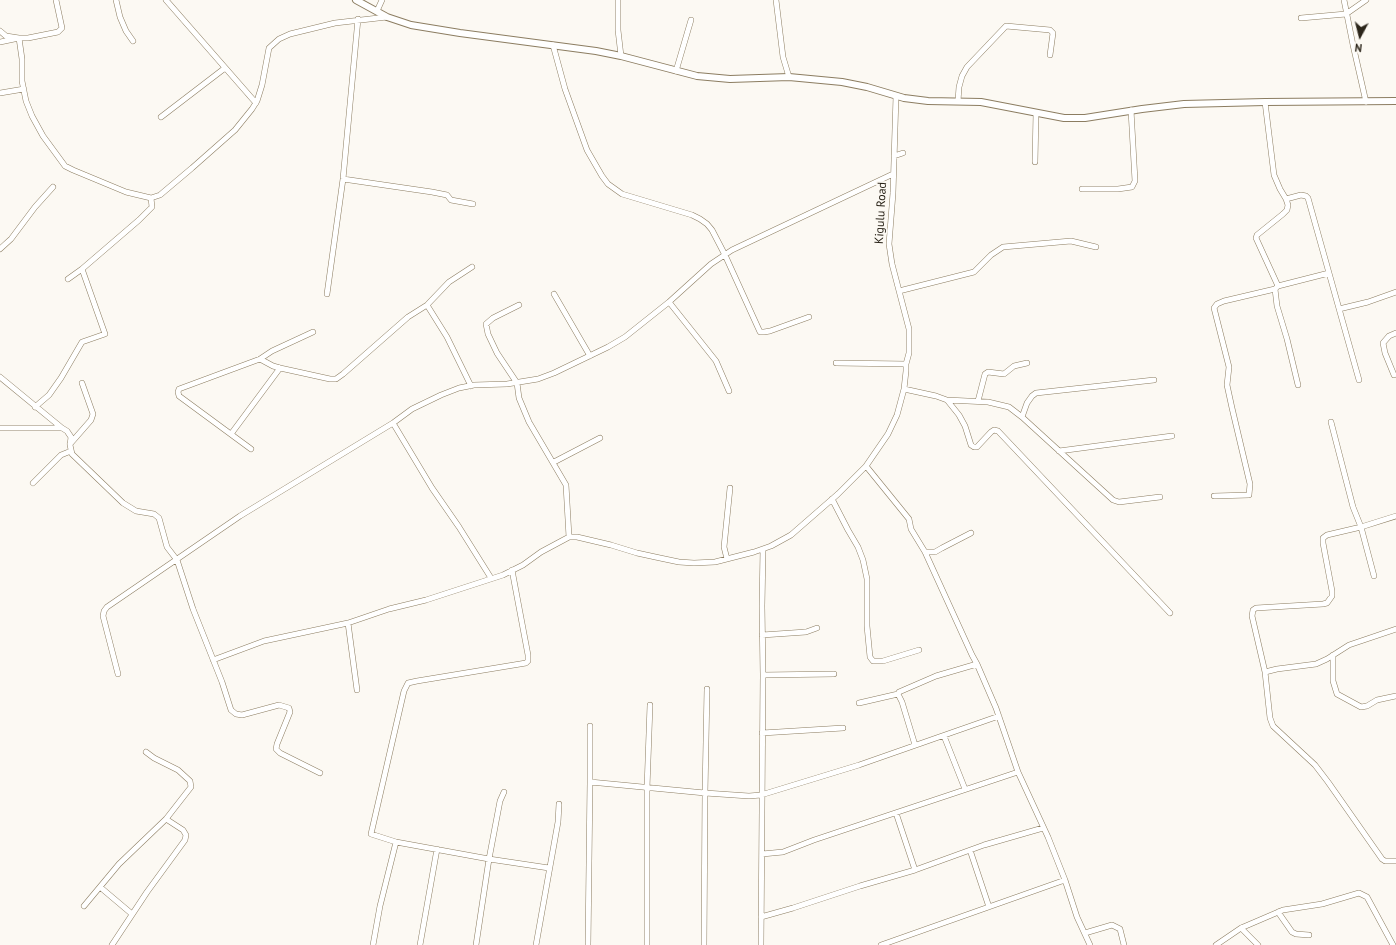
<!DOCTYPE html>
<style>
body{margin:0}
#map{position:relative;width:1396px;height:945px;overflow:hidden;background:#fcf9f3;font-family:"PT Sans",sans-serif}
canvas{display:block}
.north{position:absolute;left:1340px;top:16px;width:40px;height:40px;-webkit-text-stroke:3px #fcf9f3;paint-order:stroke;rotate:187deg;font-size:11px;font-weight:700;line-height:16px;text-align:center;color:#2b251a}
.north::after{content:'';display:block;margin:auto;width:14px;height:18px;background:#2b251a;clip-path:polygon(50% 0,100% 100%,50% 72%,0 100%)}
</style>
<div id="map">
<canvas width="1396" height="945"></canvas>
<div class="north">N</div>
</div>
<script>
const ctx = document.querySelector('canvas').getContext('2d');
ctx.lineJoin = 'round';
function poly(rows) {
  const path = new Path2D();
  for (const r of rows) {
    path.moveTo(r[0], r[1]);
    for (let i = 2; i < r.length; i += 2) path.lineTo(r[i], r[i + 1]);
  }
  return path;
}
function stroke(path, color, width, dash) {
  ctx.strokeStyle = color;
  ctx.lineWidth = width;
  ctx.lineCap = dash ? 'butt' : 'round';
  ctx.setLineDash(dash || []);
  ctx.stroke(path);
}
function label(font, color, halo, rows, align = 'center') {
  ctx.font = font + ' "PT Sans",sans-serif';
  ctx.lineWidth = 3.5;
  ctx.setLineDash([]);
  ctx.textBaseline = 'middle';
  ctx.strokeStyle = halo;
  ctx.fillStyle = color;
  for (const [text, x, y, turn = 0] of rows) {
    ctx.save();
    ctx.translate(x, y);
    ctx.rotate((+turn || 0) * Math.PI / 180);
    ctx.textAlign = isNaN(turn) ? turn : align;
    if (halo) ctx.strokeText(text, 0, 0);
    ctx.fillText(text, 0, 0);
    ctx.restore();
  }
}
const minor = poly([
 [116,0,120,17,126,31,133,41],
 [166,0,256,103],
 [618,0,618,30,621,56],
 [776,0,783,57,789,77],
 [1344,0,1353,45,1366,102],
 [377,11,382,0],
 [1301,18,1346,14,1366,0],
 [0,31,6,36,19,38,28,38,58,32,62,28,56,0],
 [0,42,19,38,22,59,22,81,26,101,32,116,43,136,65,166,73,170,126,192,151,198,160,195,192,168,235,130,252,109,257,101,262,85,269,48,279,39,290,34,335,23,387,17],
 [553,45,565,89,587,150,602,176,608,184,622,194,692,215,700,219,707,224,712,230,725,255,760,332,764,332,770,331,809,317],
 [676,71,691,20],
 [0,93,24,89],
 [958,101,959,87,962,76,967,67,1006,26,1050,30,1053,33,1050,55],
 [1265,102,1274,175,1280,189,1286,199,1288,205,1287,210,1283,214,1257,235,1256,238,1278,286],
 [161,117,225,68],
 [894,156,903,153],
 [1035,162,1036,113],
 [343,179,432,192,447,195,451,200,473,204],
 [1082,189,1118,189,1132,187,1135,181,1131,110],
 [1286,199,1301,195,1306,196,1308,198,1359,380],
 [0,249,11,239,35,207,53,187],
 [82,269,139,220,152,207,151,198],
 [899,291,974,272,991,255,1003,247,1071,241,1096,247],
 [327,294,343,179,358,19],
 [554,294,590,356],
 [669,302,716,361,729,391],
 [427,305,447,337,471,386],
 [519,305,493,318,486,324,488,334,497,353,517,383,519,398,529,422,566,485,569,537],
 [1339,309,1368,302,1396,292],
 [260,359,273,366,280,368,330,379,336,379,343,374,408,317,427,305,449,282,472,267],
 [836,363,906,364],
 [1394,375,1385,353,1383,343,1389,336,1396,333],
 [0,377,62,428],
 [1298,385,1287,339,1277,306,1275,289,1278,286,1329,273],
 [904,389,936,396,947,400,959,415,965,426,971,445,974,447,977,447,991,432,994,430,998,431,1170,613],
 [947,400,988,402,1009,407,1022,417,1113,500,1119,502,1160,497],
 [978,401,985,374,988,372,1004,374,1014,366,1027,363],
 [35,407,49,395,61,378,82,342,105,334,82,269,68,279],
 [1022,417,1027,403,1032,396,1036,393,1154,380],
 [1331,422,1353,507,1361,527,1374,576],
 [393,423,432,488,459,527,491,578],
 [0,428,62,428,67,431,71,437,70,445,72,454,123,503,136,511,154,514,159,518,167,547,177,560,193,609,222,682,231,710,236,714,242,715,279,705,289,708,290,712,277,744,276,749,280,753,320,773],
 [231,434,280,368],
 [70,444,91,420,93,414,82,383],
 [251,449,179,396,178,392,179,389,260,359,272,351,313,332],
 [1059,451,1172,436],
 [554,462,600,438],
 [866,466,909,519,911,529,925,552,972,655,977,664,996,708,1018,772,1048,837,1065,880,1077,917,1090,945],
 [33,483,61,455,71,451],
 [1214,496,1249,495,1250,484,1232,408,1227,385,1229,367,1214,308,1217,304,1224,301,1275,289],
 [832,499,848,530,858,547,863,560,867,579,867,626,870,657,873,661,883,661,919,650],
 [925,552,935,552,942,548,971,533],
 [727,559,724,547,730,488],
 [348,623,357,690],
 [1396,629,1349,645,1327,659,1316,664,1277,669,1265,672,1270,718,1273,726,1315,765,1328,782,1382,859,1385,861,1396,861],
 [762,635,806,632,817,628],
 [1333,655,1333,681,1337,694,1361,707,1367,706,1377,700,1396,696],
 [213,660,264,641,348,623,389,609,426,600,503,575,523,565,541,552,569,537,577,537,611,545,637,553,660,558,679,562,694,563,715,562,754,552,771,546,791,535,838,494,866,466,888,434,897,415,904,389,906,371,906,364,909,353,909,329,892,264,889,244,893,193,896,96],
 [1265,672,1252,616,1253,610,1256,608,1323,604,1327,603,1332,596,1332,591,1323,543,1323,538,1327,535,1361,527,1396,516],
 [118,674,103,616,104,611,107,607,240,516,393,423,412,409,441,395,459,388,474,385,507,384,538,379,554,373,608,347,625,337,669,302,711,264,732,250,893,174],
 [763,675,834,674],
 [859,703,898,694],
 [762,733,843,728],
 [944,736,965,789],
 [915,745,902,702,898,694,899,692,936,676,977,664],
 [590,782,590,726],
 [896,813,915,870],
 [396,842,371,834,404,691,408,683,417,681,526,663,528,661,528,655,512,570],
 [970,850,989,907],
 [762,854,783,852,814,840,1018,772],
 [100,887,132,914],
 [84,906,119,864,166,819,191,787,190,781,178,770,154,758,146,752],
 [1278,912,1292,932,1296,934,1309,935],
 [761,917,793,908,860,886,915,870,984,845,1043,828],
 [1241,928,1258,945],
 [1085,933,1112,925,1120,929,1124,945],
 [112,945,147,892,185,840,186,835,183,830,166,819],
 [373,945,380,906,396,842,489,859,549,868],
 [420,945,437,849],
 [476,945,489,859,500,801,504,792],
 [536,945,558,822,559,804],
 [588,945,590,782,705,793,749,796,761,795,859,765,999,716],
 [647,945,647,788,650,705],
 [704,945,705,793,707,689],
 [761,945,763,675,762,606,763,549],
 [881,945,1065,880],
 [1216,945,1241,928,1283,910,1322,904,1359,893,1367,897,1393,945]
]);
const tertiary = poly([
 [356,0,387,17,411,25,460,33,596,51,621,56,697,76,730,79,789,77,842,82,867,87,904,98,928,101,981,102,1064,118,1085,118,1142,109,1184,104,1265,102,1396,101]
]);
const streetNames = [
 ["Kigulu Road",881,213,-87]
];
stroke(minor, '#8c7d61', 6);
stroke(tertiary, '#8c7d61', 8);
stroke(minor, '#fff', 5);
stroke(tertiary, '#fff', 6);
label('12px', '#2b251a', '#fcf9f3', streetNames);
</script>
